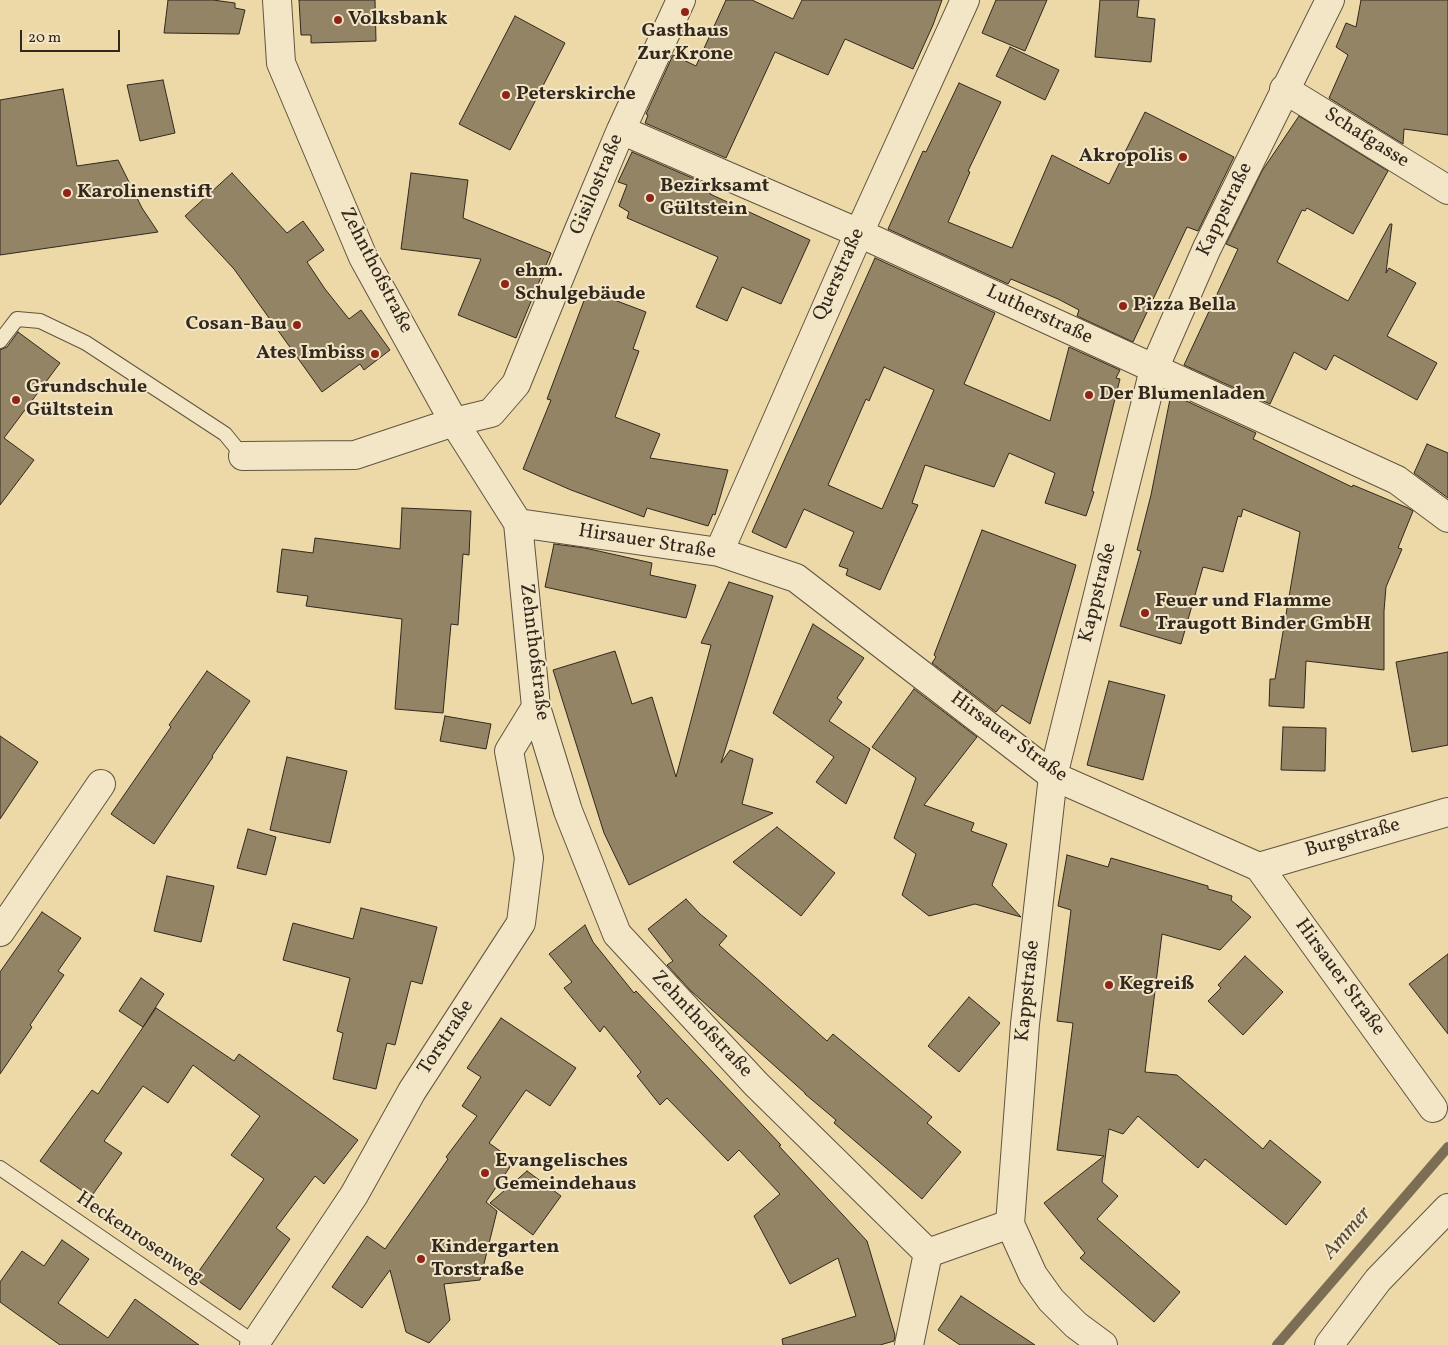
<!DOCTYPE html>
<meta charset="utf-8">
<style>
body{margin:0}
#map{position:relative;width:1448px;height:1345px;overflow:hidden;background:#edd9a7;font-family:Vollkorn,serif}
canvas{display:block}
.scale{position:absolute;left:20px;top:30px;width:100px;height:22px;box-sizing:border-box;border:2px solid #32281e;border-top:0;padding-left:6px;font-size:15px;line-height:18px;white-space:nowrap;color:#32281e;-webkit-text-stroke:4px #f3e6c6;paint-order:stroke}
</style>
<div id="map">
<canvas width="1448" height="1345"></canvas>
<div class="scale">20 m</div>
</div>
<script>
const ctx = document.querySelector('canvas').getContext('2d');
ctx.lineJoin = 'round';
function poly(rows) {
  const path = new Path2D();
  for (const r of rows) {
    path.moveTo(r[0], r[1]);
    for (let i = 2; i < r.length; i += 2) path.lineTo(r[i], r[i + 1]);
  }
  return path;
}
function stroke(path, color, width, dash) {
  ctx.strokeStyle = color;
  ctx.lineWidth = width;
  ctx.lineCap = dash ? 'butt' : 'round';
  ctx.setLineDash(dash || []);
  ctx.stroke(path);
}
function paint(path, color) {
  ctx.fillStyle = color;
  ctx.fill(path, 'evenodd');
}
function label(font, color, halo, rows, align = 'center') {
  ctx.font = font + ' Vollkorn,serif';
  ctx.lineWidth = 4;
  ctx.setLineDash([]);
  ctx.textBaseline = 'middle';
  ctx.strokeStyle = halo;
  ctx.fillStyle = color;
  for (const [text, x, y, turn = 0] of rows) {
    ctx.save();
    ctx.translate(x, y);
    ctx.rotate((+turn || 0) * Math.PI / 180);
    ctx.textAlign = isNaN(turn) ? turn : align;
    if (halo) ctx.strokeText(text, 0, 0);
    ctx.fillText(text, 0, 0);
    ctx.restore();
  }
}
const stream = poly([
 [1277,1345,1448,1147]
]);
const building = poly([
 [168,0,213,0,235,3,235,8,245,10,239,34,164,33,168,0],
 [299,0,375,0,376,41,311,43,311,35,301,35,299,0],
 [726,0,752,0,793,19,802,0,942,0,933,25,913,69,845,39,828,75,775,52,726,158,645,123,648,115,646,114,673,55,696,66,726,0],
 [996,0,1047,0,1025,51,982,33,996,0],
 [1100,0,1139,0,1137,17,1155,19,1151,62,1095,57,1100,0],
 [1361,0,1448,0,1448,135,1404,129,1403,144,1329,98,1348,55,1336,47,1346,23,1356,27,1361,0],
 [515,16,565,43,510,150,459,124,515,16],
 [1010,47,1059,70,1045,100,996,76,1010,47],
 [163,80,175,133,140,141,127,85,163,80],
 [959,83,1001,102,968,171,970,172,948,222,1012,248,1052,155,1109,184,1145,112,1234,157,1198,231,1187,227,1133,342,1077,316,1079,310,1058,299,1011,279,1008,284,888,229,923,151,926,152,959,83],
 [63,89,77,166,118,160,142,208,158,232,0,255,0,100,63,89],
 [1299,116,1388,171,1353,234,1307,208,1305,211,1302,210,1277,262,1348,301,1390,224,1392,224,1386,273,1389,268,1416,283,1387,336,1437,363,1417,400,1334,355,1326,370,1294,352,1270,404,1184,365,1238,249,1226,244,1262,171,1299,116],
 [632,152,713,187,710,194,810,240,781,304,742,287,727,321,696,307,718,257,627,218,629,212,619,206,627,185,618,182,632,152],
 [232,173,287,233,303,221,324,250,307,262,325,289,349,319,361,310,390,350,364,370,360,364,322,392,234,269,185,216,232,173],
 [411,173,468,180,463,218,551,253,516,338,458,315,481,259,401,249,411,173],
 [875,258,995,313,964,384,1050,421,1069,347,1120,370,1116,378,1120,379,1092,491,1094,492,1086,516,1045,503,1055,473,1009,453,994,487,925,465,912,503,918,505,880,590,846,575,848,569,839,566,854,532,804,509,786,548,752,532,875,258],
 [884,367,934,390,882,509,828,485,866,399,869,401,884,367],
 [588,290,646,312,633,349,639,351,615,417,660,434,650,458,728,470,715,515,713,514,708,526,647,508,644,517,571,490,523,469,551,400,547,399,588,290],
 [18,332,60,363,4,438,34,460,0,505,0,350,7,347,18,332],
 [1171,394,1256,433,1253,439,1352,487,1353,485,1408,508,1413,511,1398,548,1402,549,1386,587,1384,611,1384,670,1306,661,1304,708,1269,706,1270,679,1275,679,1300,532,1243,509,1241,517,1238,516,1223,572,1203,567,1181,644,1120,626,1141,551,1137,550,1151,495,1171,394],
 [1427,444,1448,453,1448,498,1414,473,1427,444],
 [402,508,471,511,469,555,463,554,458,625,451,624,443,713,395,709,402,619,306,606,308,596,277,592,282,549,313,553,315,538,400,549,402,508],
 [982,530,1076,565,1030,724,1002,705,996,712,932,663,936,657,934,655,982,530],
 [554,544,585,548,652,563,650,575,696,585,686,618,545,587,554,544],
 [729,582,773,596,721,763,730,750,753,759,742,804,773,813,629,885,604,833,553,670,615,651,632,704,652,697,676,777,711,645,701,643,729,582],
 [813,624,864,658,837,698,842,702,829,721,870,749,846,804,816,782,834,757,773,713,813,624],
 [1448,652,1448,745,1412,752,1396,662,1448,652],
 [207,671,250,701,212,756,213,757,154,844,111,814,171,727,169,725,207,671],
 [1109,681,1165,695,1143,780,1087,765,1109,681],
 [914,689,977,737,924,805,974,823,971,831,1007,844,992,885,1021,917,975,904,929,916,902,895,916,854,894,838,916,778,872,747,914,689],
 [445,716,491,724,486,749,440,741,445,716],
 [1283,727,1326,728,1325,771,1281,770,1283,727],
 [0,736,38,762,0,819,0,736],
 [287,757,347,771,330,843,270,830,287,757],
 [777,827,835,873,801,916,733,862,777,827],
 [248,829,276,837,266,875,237,868,248,829],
 [1067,855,1108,867,1111,858,1208,886,1208,889,1232,896,1231,900,1251,917,1220,950,1162,934,1145,1072,1177,1075,1263,1149,1270,1140,1321,1182,1286,1225,1205,1159,1198,1168,1138,1116,1123,1134,1109,1129,1102,1182,1118,1196,1097,1219,1180,1292,1154,1322,1080,1258,1085,1253,1044,1203,1104,1156,1057,1150,1073,1023,1057,1021,1071,910,1058,906,1067,855],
 [167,876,214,886,201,942,154,931,167,876],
 [686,899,700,914,727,936,719,945,827,1041,833,1034,932,1117,927,1123,961,1152,922,1199,834,1123,836,1120,805,1094,805,1093,691,991,667,965,673,961,648,929,686,899],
 [361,908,437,927,422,984,411,981,395,1045,387,1043,376,1089,333,1079,343,1033,337,1031,350,978,283,960,293,923,353,939,361,908],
 [42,912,81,938,58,971,64,975,30,1025,32,1027,0,1074,0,972,42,912],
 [585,925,593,942,634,993,636,991,781,1145,779,1146,867,1241,895,1335,894,1341,880,1345,783,1345,782,1339,856,1316,838,1258,790,1284,754,1216,780,1194,739,1150,728,1161,667,1098,660,1105,637,1076,641,1072,604,1026,600,1032,564,988,572,982,549,954,585,925],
 [1448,954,1448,1034,1409,984,1448,954],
 [1245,956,1283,992,1243,1035,1208,1001,1221,988,1218,985,1245,956],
 [141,978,164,994,143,1027,119,1011,141,978],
 [969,997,1000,1023,959,1072,928,1046,969,997],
 [156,1008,234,1061,239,1054,358,1140,324,1184,315,1176,276,1228,290,1239,240,1310,194,1278,264,1179,231,1155,260,1116,193,1065,168,1103,143,1086,104,1141,122,1153,91,1197,40,1161,92,1090,98,1094,156,1008],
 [501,1018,576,1068,550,1106,526,1090,489,1143,514,1161,486,1202,497,1211,480,1280,444,1284,450,1320,429,1343,406,1332,390,1270,362,1308,332,1287,367,1236,385,1249,448,1159,446,1157,477,1116,462,1106,481,1077,467,1068,501,1018],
 [527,1171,561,1196,533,1235,490,1203,527,1171],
 [62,1240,89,1259,58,1303,108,1338,135,1299,199,1345,60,1345,0,1302,0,1282,22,1251,44,1266,62,1240],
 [961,1296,1035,1345,960,1345,938,1330,961,1296]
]);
const service = poly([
 [0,341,17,319,40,321,86,343,225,434,243,456],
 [0,1168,255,1343]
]);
const minor = poly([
 [277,0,281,63,363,257,454,422,518,523,536,707,568,811,617,934,756,1084,928,1253],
 [1284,89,1448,190],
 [621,130,859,233,1397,480,1448,518],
 [243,456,355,455,454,422,491,413,516,384,578,232,621,130,681,0],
 [518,523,719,552,796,578,1053,776,1259,867,1433,1108],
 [719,552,859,233,965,0],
 [1259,867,1448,812],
 [0,932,101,784],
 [928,1253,1010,1224],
 [254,1345,354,1195,412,1091,521,923,529,858,509,751,536,707],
 [909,1345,928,1253],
 [1329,1345,1378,1280,1448,1208]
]);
const tertiary = poly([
 [1103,1345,1076,1325,1051,1300,1033,1275,1010,1224,1025,1024,1053,776,1154,369,1207,248,1330,0]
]);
const markers = [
 [685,12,5,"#8f2418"],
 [338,20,5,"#8f2418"],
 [506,95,5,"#8f2418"],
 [1183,157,5,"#8f2418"],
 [67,193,5,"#8f2418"],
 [650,198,5,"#8f2418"],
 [505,284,5,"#8f2418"],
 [1123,306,5,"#8f2418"],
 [297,325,5,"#8f2418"],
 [375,354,5,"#8f2418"],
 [1089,395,5,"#8f2418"],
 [16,400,5,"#8f2418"],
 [1145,613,5,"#8f2418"],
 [1109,985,5,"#8f2418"],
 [485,1173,5,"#8f2418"],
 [421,1259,5,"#8f2418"]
];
const poiNames = [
 ["Volksbank",348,20],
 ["Gasthaus",685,32,"center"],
 ["Zur Krone",685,55,"center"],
 ["Peterskirche",516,95],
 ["Akropolis",1173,157,"right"],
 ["Bezirksamt",660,187],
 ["Gültstein",660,210],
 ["Karolinenstift",77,193],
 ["ehm.",515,272],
 ["Schulgebäude",515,295],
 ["Pizza Bella",1133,306],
 ["Cosan-Bau",287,325,"right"],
 ["Ates Imbiss",365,354,"right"],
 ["Grundschule",26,388],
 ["Gültstein",26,411],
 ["Der Blumenladen",1099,395],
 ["Feuer und Flamme",1155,602],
 ["Traugott Binder GmbH",1155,625],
 ["Kegreiß",1119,985],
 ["Evangelisches",495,1162],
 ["Gemeindehaus",495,1185],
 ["Kindergarten",431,1248],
 ["Torstraße",431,1271]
];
const streetNames = [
 ["Schafgasse",1366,139,32],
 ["Gisilostraße",598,185,-67],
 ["Kappstraße",1226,210,-64],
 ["Zehnthofstraße",375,271,63],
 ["Querstraße",840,275,-66],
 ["Lutherstraße",1039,316,25],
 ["Hirsauer Straße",647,543,9],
 ["Kappstraße",1099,593,-76],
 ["Zehnthofstraße",533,652,83],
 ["Hirsauer Straße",1008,738,36],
 ["Burgstraße",1353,839,-16],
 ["Hirsauer Straße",1339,978,54],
 ["Kappstraße",1029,991,-84],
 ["Zehnthofstraße",701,1025,47],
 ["Torstraße",447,1038,-57],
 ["Heckenrosenweg",139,1239,34]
];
const waterNames = [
 ["Ammer",1348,1234,-49]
];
stroke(stream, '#7c6e54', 10);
paint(building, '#938465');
stroke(building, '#32281e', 1);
stroke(service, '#615440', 16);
stroke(minor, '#615440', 30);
stroke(tertiary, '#615440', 30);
stroke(service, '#f3e6c6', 14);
stroke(minor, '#f3e6c6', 28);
stroke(tertiary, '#f3e6c6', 28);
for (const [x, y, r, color] of markers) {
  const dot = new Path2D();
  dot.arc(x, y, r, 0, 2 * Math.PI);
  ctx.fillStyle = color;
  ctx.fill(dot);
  stroke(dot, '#f3e6c6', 2);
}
label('bold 20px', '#32281e', '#f3e6c6', poiNames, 'left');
label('20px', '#32281e', '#f3e6c6', streetNames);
label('italic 21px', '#574b39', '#f3e6c6', waterNames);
</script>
